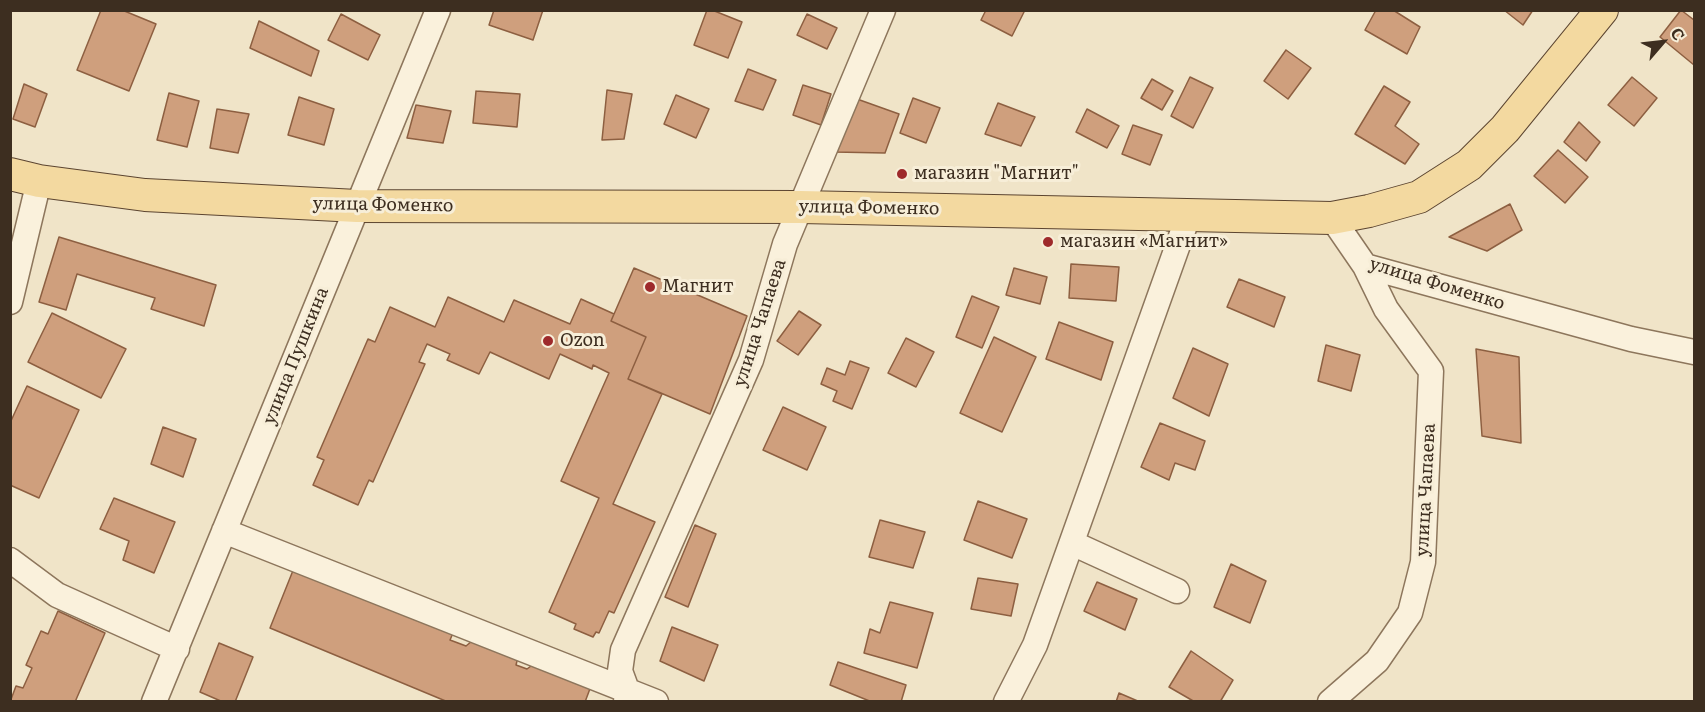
<!DOCTYPE html>
<meta charset="utf-8">
<style>
body{margin:0}
#map{position:relative;width:1705px;height:712px;overflow:hidden;background:#f0e4c8;font-family:Literata,serif}
canvas{display:block}
.frame{position:absolute;inset:0;border:12px solid #3d2e20;pointer-events:none}
.north{position:absolute;left:1633px;top:12px;width:60px;height:60px;-webkit-text-stroke:4px #f7eed8;paint-order:stroke;rotate:62deg;font-size:16px;font-weight:700;line-height:24px;text-align:center;color:#3d2e20}
.north::after{content:'';display:block;margin:auto;width:21px;height:27px;background:#3d2e20;clip-path:polygon(50% 0,100% 100%,50% 72%,0 100%)}
</style>
<div id="map">
<canvas width="1705" height="712"></canvas>
<div class="frame"></div>
<div class="north">С</div>
</div>
<script>
const ctx = document.querySelector('canvas').getContext('2d');
ctx.lineJoin = 'round';
function paint(path, color) {
  ctx.fillStyle = color;
  ctx.fill(path, 'evenodd');
}
function poly(rows) {
  const path = new Path2D();
  for (const r of rows) {
    path.moveTo(r[0], r[1]);
    for (let i = 2; i < r.length; i += 2) path.lineTo(r[i], r[i + 1]);
  }
  return path;
}
function stroke(path, color, width, dash) {
  ctx.strokeStyle = color;
  ctx.lineWidth = width;
  ctx.lineCap = dash ? 'butt' : 'round';
  ctx.setLineDash(dash || []);
  ctx.stroke(path);
}
function label(font, color, halo, rows, align = 'center') {
  ctx.font = font + ' Literata,serif';
  ctx.lineWidth = 6;
  ctx.setLineDash([]);
  ctx.textBaseline = 'middle';
  ctx.strokeStyle = halo;
  ctx.fillStyle = color;
  for (const [text, x, y, turn = 0] of rows) {
    ctx.save();
    ctx.translate(x, y);
    ctx.rotate((+turn || 0) * Math.PI / 180);
    ctx.textAlign = isNaN(turn) ? turn : align;
    if (halo) ctx.strokeText(text, 0, 0);
    ctx.fillText(text, 0, 0);
    ctx.restore();
  }
}
const building = poly([
 [101,10,122,10,156,24,129,91,77,70,101,10],
 [494,10,543,10,533,40,489,25,494,10],
 [707,10,712,10,742,22,728,58,694,45,707,10],
 [986,10,1025,10,1012,36,981,20,986,10],
 [1376,10,1393,10,1420,27,1407,54,1365,30,1376,10],
 [1504,10,1533,10,1523,25,1504,10],
 [1681,10,1694,20,1694,65,1660,37,1681,10],
 [341,14,380,35,368,60,328,40,341,14],
 [807,14,837,28,827,49,797,35,807,14],
 [259,21,319,51,311,76,250,48,259,21],
 [1286,50,1311,68,1288,99,1264,81,1286,50],
 [748,69,776,80,763,110,735,101,748,69],
 [1190,77,1213,88,1193,128,1171,116,1190,77],
 [1632,77,1657,98,1634,126,1608,105,1632,77],
 [1152,79,1173,91,1162,110,1141,98,1152,79],
 [24,84,47,94,35,127,13,119,24,84],
 [803,85,831,94,821,125,793,115,803,85],
 [1384,86,1410,102,1395,126,1419,144,1405,164,1355,134,1384,86],
 [607,90,632,94,624,139,602,140,607,90],
 [476,91,520,94,517,127,473,123,476,91],
 [169,93,199,101,187,147,157,140,169,93],
 [676,95,709,109,696,138,664,124,676,95],
 [299,97,334,109,324,145,288,135,299,97],
 [913,98,940,108,926,143,900,133,913,98],
 [857,99,899,114,885,153,834,152,857,99],
 [998,103,1035,117,1021,146,985,134,998,103],
 [416,105,451,111,443,143,407,138,416,105],
 [217,109,249,114,238,153,210,148,217,109],
 [1087,109,1119,126,1107,148,1076,132,1087,109],
 [1579,122,1600,142,1586,161,1564,142,1579,122],
 [1133,125,1162,135,1150,165,1122,154,1133,125],
 [1558,150,1588,177,1565,203,1534,176,1558,150],
 [1510,204,1522,230,1487,251,1449,237,1510,204],
 [59,237,216,285,204,326,151,309,155,298,77,274,66,310,39,302,59,237],
 [1071,264,1119,267,1116,301,1069,298,1071,264],
 [634,268,747,316,710,414,628,379,646,337,611,321,634,268],
 [1014,268,1047,277,1040,304,1006,295,1014,268],
 [1239,279,1285,297,1274,327,1227,307,1239,279],
 [972,296,999,307,982,348,956,337,972,296],
 [448,297,504,322,514,300,570,324,581,299,614,314,611,321,646,337,628,379,662,394,613,504,655,522,614,613,609,611,599,633,596,632,593,637,574,629,576,624,549,612,599,498,561,481,609,373,593,365,592,369,560,354,549,379,490,352,479,374,447,360,450,354,427,344,419,362,425,364,373,482,369,480,358,505,313,485,324,460,317,457,368,339,375,342,390,307,435,327,448,297],
 [799,311,821,325,798,355,777,341,799,311],
 [52,313,126,349,101,398,28,362,52,313],
 [1059,322,1113,342,1101,380,1046,359,1059,322],
 [994,337,1036,357,1002,432,960,413,994,337],
 [906,338,934,352,916,387,888,373,906,338],
 [1326,345,1360,355,1351,391,1318,381,1326,345],
 [1193,348,1228,364,1209,416,1173,398,1193,348],
 [1476,349,1519,357,1521,443,1482,436,1476,349],
 [850,361,869,368,852,409,833,401,837,391,821,384,827,368,845,375,850,361],
 [27,386,79,410,39,498,10,485,10,423,27,386],
 [783,407,826,427,807,470,763,450,783,407],
 [1160,423,1205,441,1195,470,1175,463,1169,480,1141,467,1160,423],
 [163,427,196,439,183,477,151,464,163,427],
 [114,498,175,522,154,573,123,560,129,541,100,529,114,498],
 [978,501,1027,519,1012,558,964,540,978,501],
 [880,520,925,532,913,568,869,557,880,520],
 [695,525,716,534,688,607,665,597,695,525],
 [1231,564,1266,581,1250,623,1214,607,1231,564],
 [294,568,453,633,450,640,466,646,472,641,518,657,516,665,527,669,535,663,591,686,585,702,448,702,270,628,294,568],
 [978,578,1018,584,1011,616,971,609,978,578],
 [1097,582,1137,599,1125,630,1084,611,1097,582],
 [890,602,933,613,917,668,864,653,870,629,880,633,890,602],
 [58,611,105,633,75,702,10,702,16,686,23,688,32,668,26,665,41,631,48,634,58,611],
 [672,627,718,645,704,681,660,661,672,627],
 [219,643,253,657,235,702,223,702,200,692,219,643],
 [1191,651,1233,680,1220,702,1195,702,1169,687,1191,651],
 [838,662,906,685,901,702,872,702,830,685,838,662],
 [1119,693,1140,702,1116,702,1119,693]
]);
const minor = poly([
 [1332,218,1365,266,1631,339,1694,352],
 [10,302,39,181],
 [224,531,656,702],
 [1072,543,1177,591],
 [10,560,57,595,177,649],
 [154,702,438,10],
 [626,702,627,690,620,671,623,650,751,360,785,244,883,10],
 [1006,702,1035,645,1189,214],
 [1330,702,1377,661,1410,613,1423,562,1431,371,1386,309,1365,266]
]);
const major = poly([
 [10,174,39,181,145,195,357,206,800,207,1332,218,1369,211,1419,197,1469,165,1505,129,1602,10]
]);
const markers = [
 [902,174,6,"#9e2a2b"],
 [1048,242,6,"#9e2a2b"],
 [650,287,6,"#9e2a2b"],
 [548,341,6,"#9e2a2b"]
];
const poiNames = [
 ["магазин \"Магнит\"",914,174],
 ["магазин «Магнит»",1060,242],
 ["Магнит",662,287],
 ["Ozon",560,341]
];
const streetNames = [
 ["улица Фоменко",383,205,1],
 ["улица Фоменко",869,208,1],
 ["улица Фоменко",1437,284,17],
 ["улица Чапаева",760,323,-72],
 ["улица Пушкина",296,356,-68],
 ["улица Чапаева",1426,490,-87]
];
paint(building, '#cf9f7d');
stroke(building, '#8d5f41', 1.5);
stroke(minor, '#8d765c', 27);
stroke(major, '#5b4430', 34);
stroke(minor, '#faf1dc', 24);
stroke(major, '#f3d9a0', 32);
for (const [x, y, r, color] of markers) {
  const dot = new Path2D();
  dot.arc(x, y, r, 0, 2 * Math.PI);
  ctx.fillStyle = color;
  ctx.fill(dot);
  stroke(dot, '#f7eed8', 2);
}
label('18px', '#3d2e20', '#f7eed8', poiNames, 'left');
label('18px', '#3d2e20', '#f7eed8', streetNames);
</script>
